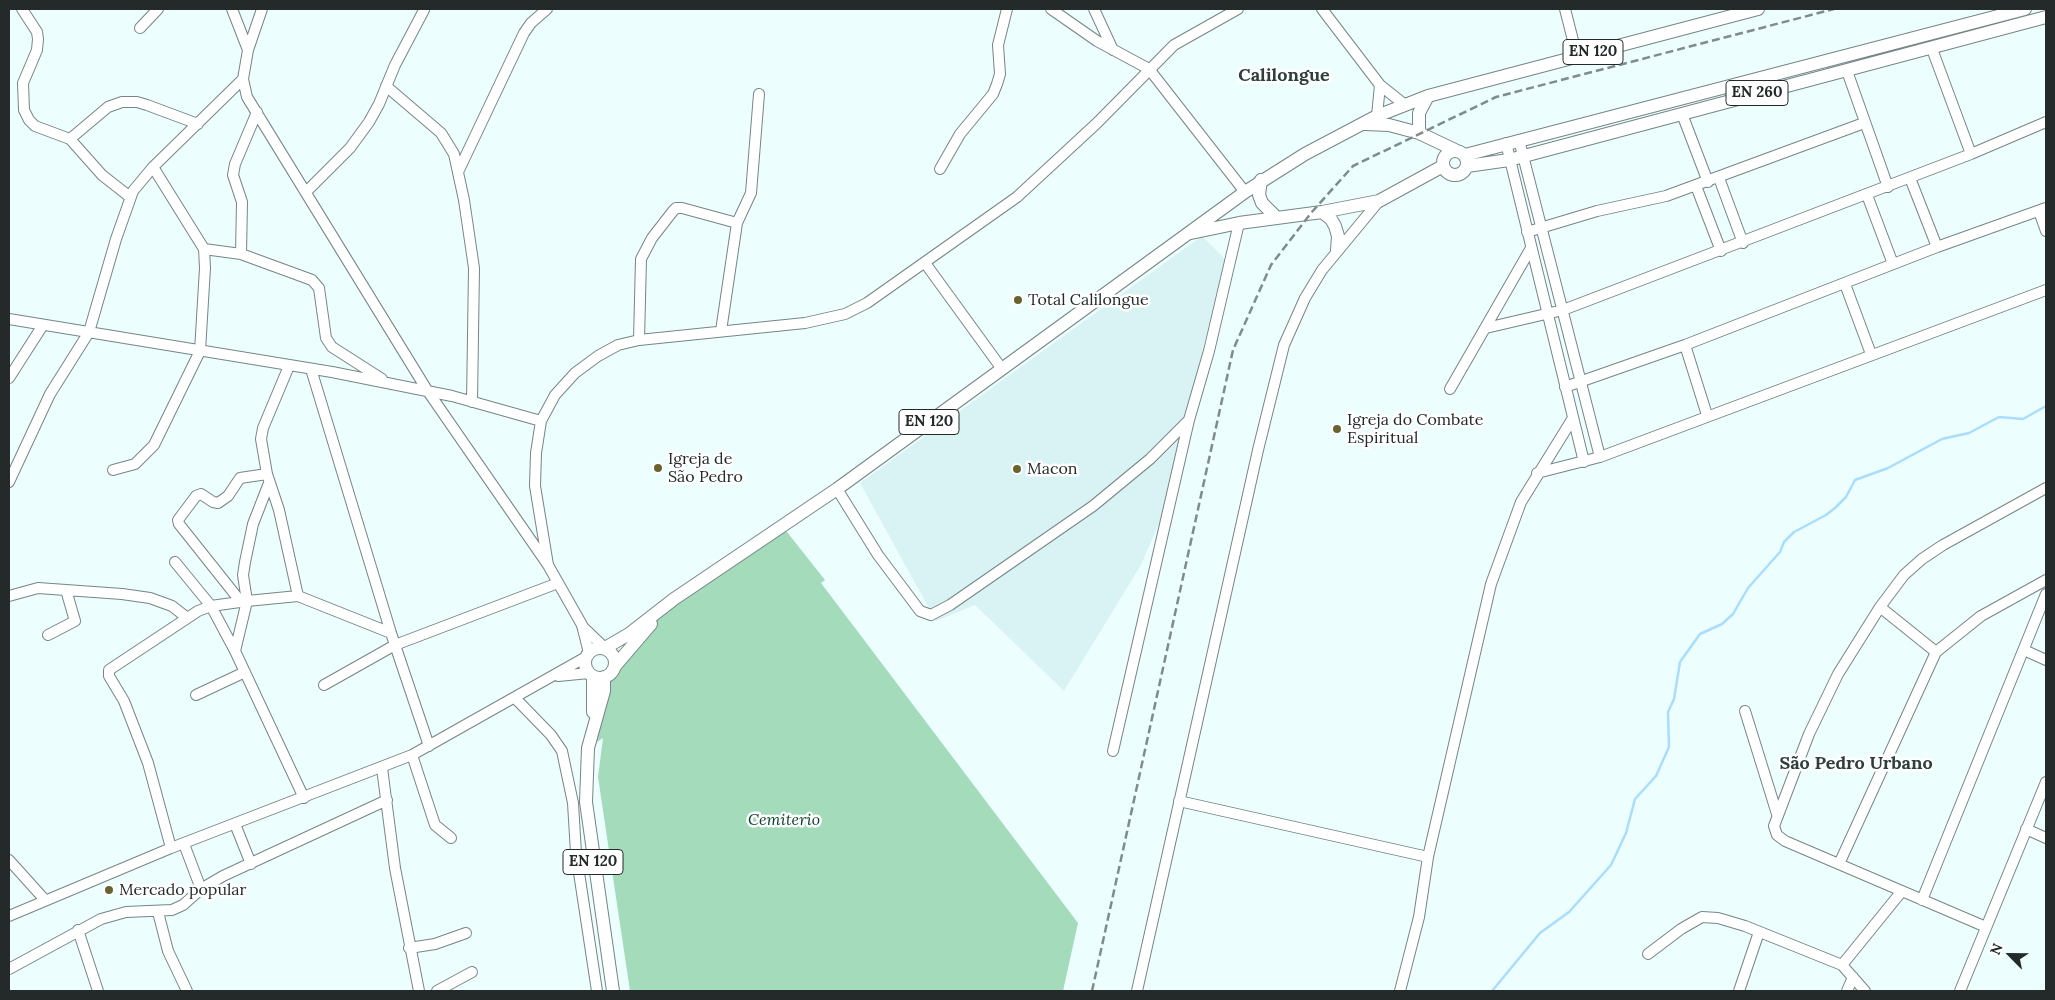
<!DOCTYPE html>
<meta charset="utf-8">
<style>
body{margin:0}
#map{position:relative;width:2055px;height:1000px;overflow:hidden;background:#edfefe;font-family:Lora,serif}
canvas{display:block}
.frame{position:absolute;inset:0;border:10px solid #242a2a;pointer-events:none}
.north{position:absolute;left:1985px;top:930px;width:50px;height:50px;-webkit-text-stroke:4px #fff;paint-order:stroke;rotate:293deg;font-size:14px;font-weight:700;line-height:20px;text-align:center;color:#242a2a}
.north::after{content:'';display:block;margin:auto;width:18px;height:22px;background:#242a2a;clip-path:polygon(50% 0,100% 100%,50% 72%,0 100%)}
</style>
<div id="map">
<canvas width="2055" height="1000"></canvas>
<div class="frame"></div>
<div class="north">N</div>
</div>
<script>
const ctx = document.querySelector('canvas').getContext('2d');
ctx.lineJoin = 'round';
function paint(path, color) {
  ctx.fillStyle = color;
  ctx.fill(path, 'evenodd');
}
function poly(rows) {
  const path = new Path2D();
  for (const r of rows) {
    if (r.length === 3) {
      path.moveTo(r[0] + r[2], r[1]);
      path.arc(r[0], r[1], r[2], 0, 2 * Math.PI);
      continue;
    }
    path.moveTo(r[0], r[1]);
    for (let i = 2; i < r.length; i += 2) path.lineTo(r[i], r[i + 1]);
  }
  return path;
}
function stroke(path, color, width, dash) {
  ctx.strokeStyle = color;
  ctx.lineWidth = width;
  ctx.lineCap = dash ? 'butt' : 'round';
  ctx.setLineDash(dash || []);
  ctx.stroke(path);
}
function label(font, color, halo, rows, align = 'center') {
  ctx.font = font + ' Lora,serif';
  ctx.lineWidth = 5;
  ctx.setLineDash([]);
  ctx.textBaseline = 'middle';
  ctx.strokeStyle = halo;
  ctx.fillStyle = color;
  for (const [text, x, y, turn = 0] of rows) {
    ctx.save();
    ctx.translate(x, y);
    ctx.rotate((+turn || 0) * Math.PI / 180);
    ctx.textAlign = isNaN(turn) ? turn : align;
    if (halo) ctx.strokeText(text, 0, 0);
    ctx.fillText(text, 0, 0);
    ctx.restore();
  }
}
const built = poly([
 [1202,236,1225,259,1161,519,1141,565,1064,691,975,605,936,621,860,483]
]);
const green = poly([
 [783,527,825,580,821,583,1078,923,1063,991,630,991,598,777,603,738,588,748,609,675,667,605]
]);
const stream = poly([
 [1492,991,1540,933,1569,912,1611,865,1626,833,1635,799,1656,776,1669,747,1668,712,1674,699,1680,662,1700,634,1722,624,1733,614,1748,588,1780,552,1784,542,1794,532,1826,515,1835,508,1846,497,1855,480,1888,468,1942,439,1969,433,1999,417,2023,419,2046,406]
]);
const minor = poly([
 [22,9,37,32,38,39,37,50,23,83,24,110,29,120,35,126,70,139,102,175,130,197],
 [232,9,248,50],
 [262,9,248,50,243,79,247,97,427,390,548,565,582,625,589,653],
 [1051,9,1097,41,1149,69,1245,192],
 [1094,9,1113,50],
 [1322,9,1380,85,1405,105],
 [1565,9,1577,56],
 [140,28,158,9],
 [1932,49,1971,154],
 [1847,71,1888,187],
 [386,86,441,133,454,154,464,200,474,268,472,402],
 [257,112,235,164,233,175,242,202,241,254,312,280,319,288,326,338,332,347,382,379],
 [1682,114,1708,182],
 [1377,116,1380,85],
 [70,139,108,107,122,102,137,102,147,105,198,124],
 [1519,140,1600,457],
 [1506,143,1584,462],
 [940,169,960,134,993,94,997,84,1000,74,998,45,1007,9],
 [458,172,524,33,531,23,547,9],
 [1719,178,1743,243],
 [1910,178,1937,247],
 [1696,186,1721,251],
 [306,192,350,148,369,122,379,104,395,65,424,10],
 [1867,195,1893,264],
 [2039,211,2046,231],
 [1527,232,1597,211,1666,196,1864,123],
 [204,249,241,254],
 [925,263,1002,369],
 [1845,284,1871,354],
 [9,319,332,372,452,396,541,421],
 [1486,328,1563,310,1971,154,2046,122],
 [721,331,737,223,751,193,759,94],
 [639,340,641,259,652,238,673,211,676,208,682,208,737,223],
 [1685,345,1707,415],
 [289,366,263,428,261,439,267,474,279,510,298,596],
 [311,369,391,633,429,746],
 [9,378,43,325],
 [1565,387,1685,345,1937,247,2046,208],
 [1450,389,1531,248],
 [113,470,135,464,154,445,200,351,205,268,204,249,153,167],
 [1537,473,1600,457,2046,290],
 [9,482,50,394,89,332,116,239,133,191,153,167,243,79],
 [837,489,878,555,920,611,931,615,950,605,1093,506,1150,459,1189,420],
 [175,562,211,606,235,651,304,798],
 [548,565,535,486,536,453,541,421,555,395,575,373,598,356,618,345,639,340,805,323,845,314,867,303,1017,197,1097,123,1174,45,1238,9],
 [9,596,38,588,122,594,150,598,172,606,186,617],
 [241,602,179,524,178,520,196,496,201,494,213,502,218,503,228,496,240,478,267,474],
 [1880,607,1936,652],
 [582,626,605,648],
 [48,635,75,621,66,590],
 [2024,650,2046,660],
 [235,651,247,601,243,575,245,562,253,524,269,483],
 [558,676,589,673],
 [324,685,395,645,558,583],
 [196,695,245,672],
 [515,698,551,735,562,751,573,803,576,853,597,991],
 [1745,711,1777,814],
 [1113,751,1189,420,1209,351,1239,223],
 [412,755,435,825,451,838],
 [382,768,395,868,419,991],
 [1179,801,1428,857],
 [235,824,251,864],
 [2026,829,2046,838],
 [184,844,201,889],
 [171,848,148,763,124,701,109,676,109,670,198,611,211,606,247,601,298,596,391,633],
 [9,860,45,900],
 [1839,864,1936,652,1981,616,2046,580],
 [1922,900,2046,594],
 [158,912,168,951,187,991],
 [9,916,171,848,412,755,586,657],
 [1986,927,1785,841,1777,835,1774,826,1809,734,1838,674,1880,607,1904,575,1922,559,1943,545,2046,488],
 [78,930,98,991],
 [409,948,435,944,466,933],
 [1648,954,1681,929,1702,917,1718,918,1745,926,1842,965,1865,991],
 [1842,965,1902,891],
 [9,969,101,919,126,912,172,910,183,905,201,889,223,876,387,800],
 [437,991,472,972],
 [1137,991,1258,450,1284,345,1305,298,1322,270,1379,201],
 [1400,991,1419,917,1428,857,1491,584,1521,502,1573,418],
 [1739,991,1759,932],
 [1847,991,1853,977],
 [1960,991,2046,782]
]);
const major = poly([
 [1365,124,1389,125,1419,133,1455,150],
 [1419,133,1419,113,1428,96],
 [1455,163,12],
 [1465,155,2025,9],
 [1467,166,1509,160,2046,17],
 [1261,180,1259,195,1262,203,1277,218],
 [1322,212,1331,219,1335,226,1338,236,1337,250],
 [1191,233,1239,223,1322,212,1379,201,1443,166],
 [600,663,15],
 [605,648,629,634,674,599,837,489,1245,192,1305,154,1377,116,1428,96,1758,9],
 [615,666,651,624],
 [604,677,604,691,588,748,586,802,613,991],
 [593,712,593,677]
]);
const rail = poly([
 [1092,991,1233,350,1271,265,1311,213,1353,166,1496,97,1834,9]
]);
const markers = [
 [1018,300,5,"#6a6330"],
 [1337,429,5,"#6a6330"],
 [658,468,5,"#6a6330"],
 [1017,469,5,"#6a6330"],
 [109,890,5,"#6a6330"]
];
const shields = [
 [1593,52,60],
 [1757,93,62],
 [929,422,60],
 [593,862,60]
];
const shieldNames = [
 ["EN 120",1593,52],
 ["EN 260",1757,93],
 ["EN 120",929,422],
 ["EN 120",593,862]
];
const poiNames = [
 ["Total Calilongue",1028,300],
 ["Igreja do Combate",1347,420],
 ["Espiritual",1347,438],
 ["Igreja de",668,459],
 ["São Pedro",668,477],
 ["Macon",1027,469],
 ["Mercado popular",119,890]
];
const parkNames = [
 ["Cemiterio",784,820]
];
const neighbourhoodNames = [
 ["Calilongue",1284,76],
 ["São Pedro Urbano",1856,764]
];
paint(built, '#d9f3f4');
paint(green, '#a3dbbb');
stroke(stream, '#aaddfd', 2.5);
stroke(minor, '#768585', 12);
stroke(major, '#768585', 14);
stroke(minor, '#fff', 10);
stroke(major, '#fff', 12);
stroke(rail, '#808b8b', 2.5, [8, 4]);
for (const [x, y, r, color] of markers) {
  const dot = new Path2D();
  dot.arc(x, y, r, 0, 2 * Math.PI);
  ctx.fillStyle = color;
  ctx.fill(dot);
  stroke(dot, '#fff', 2);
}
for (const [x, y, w] of shields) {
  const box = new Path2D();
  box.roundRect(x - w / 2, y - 12.5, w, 25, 4);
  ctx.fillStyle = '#fff';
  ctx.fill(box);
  stroke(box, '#242a2a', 1);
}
label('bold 15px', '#242a2a', null, shieldNames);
label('16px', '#242a2a', '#fff', poiNames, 'left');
label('italic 16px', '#063e26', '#fff', parkNames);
label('bold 18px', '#2f3d3d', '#fff', neighbourhoodNames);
</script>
